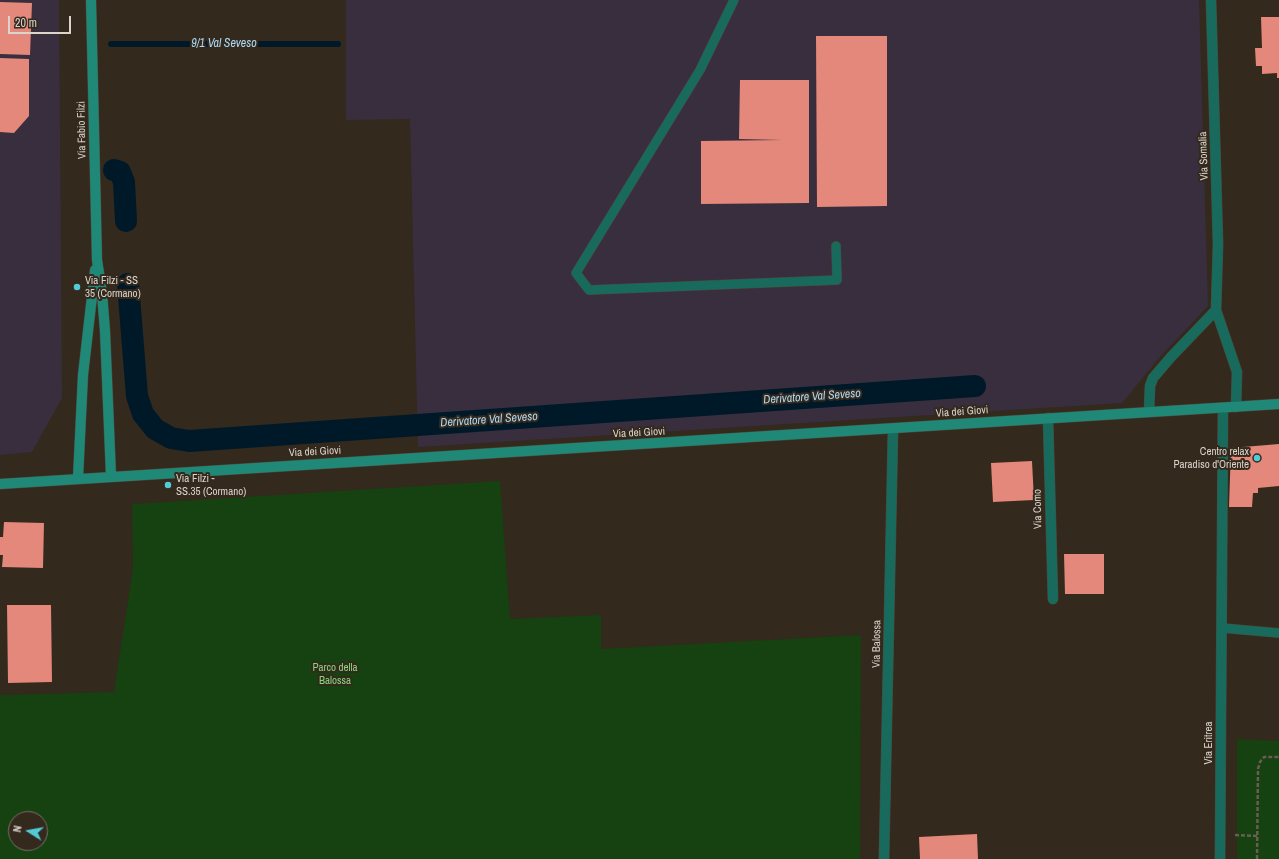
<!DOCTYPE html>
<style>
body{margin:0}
#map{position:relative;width:1279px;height:859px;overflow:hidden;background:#34291d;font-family:"Archivo Narrow",sans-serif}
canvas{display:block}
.north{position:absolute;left:8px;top:811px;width:40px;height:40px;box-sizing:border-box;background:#34291d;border:1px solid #776d63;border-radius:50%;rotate:281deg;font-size:11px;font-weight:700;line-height:16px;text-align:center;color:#dbd4cc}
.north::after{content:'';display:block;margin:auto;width:14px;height:18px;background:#52cbd8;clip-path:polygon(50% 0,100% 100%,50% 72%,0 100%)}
.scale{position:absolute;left:8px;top:16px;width:63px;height:18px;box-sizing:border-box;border:2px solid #dbd4cc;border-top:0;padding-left:5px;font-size:12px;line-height:14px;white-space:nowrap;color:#dbd4cc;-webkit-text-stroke:3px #34291d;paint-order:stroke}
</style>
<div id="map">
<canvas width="1279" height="859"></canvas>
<div class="north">N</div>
<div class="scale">20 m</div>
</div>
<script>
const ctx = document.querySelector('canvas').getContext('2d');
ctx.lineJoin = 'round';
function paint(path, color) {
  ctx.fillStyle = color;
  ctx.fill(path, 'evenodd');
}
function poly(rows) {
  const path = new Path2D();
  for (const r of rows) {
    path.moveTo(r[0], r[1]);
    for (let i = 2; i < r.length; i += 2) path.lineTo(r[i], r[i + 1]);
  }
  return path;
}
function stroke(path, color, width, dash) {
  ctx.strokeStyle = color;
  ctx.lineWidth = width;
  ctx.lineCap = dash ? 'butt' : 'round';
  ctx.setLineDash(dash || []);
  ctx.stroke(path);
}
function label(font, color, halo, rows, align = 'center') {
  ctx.font = font + ' "Archivo Narrow",sans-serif';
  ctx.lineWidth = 4;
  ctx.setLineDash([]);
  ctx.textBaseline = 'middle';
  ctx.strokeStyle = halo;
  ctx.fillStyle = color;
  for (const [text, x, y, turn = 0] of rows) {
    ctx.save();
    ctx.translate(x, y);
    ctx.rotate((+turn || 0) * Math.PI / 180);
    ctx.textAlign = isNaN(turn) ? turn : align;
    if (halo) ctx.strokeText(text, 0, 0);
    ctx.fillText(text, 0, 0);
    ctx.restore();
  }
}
const industrial = poly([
 [0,0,59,0,62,398,32,452,0,455],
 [346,0,1199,0,1208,306,1159,358,1122,403,418,447,410,119,346,120]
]);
const green = poly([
 [500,481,510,619,601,615,601,649,861,635,860,859,0,859,0,695,114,692,133,568,132,504],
 [16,819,40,819,40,843,16,843],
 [1237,739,1279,741,1279,859,1237,859]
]);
const stream = poly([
 [111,44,338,44]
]);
const canal = poly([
 [114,170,120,172,124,182,126,221],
 [128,284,137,396,143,414,155,429,171,438,189,441,975,386]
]);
const building = poly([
 [0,2,32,3,30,55,0,54],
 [1261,17,1279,17,1279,78,1277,78,1277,73,1262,74,1262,66,1256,66,1255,48,1262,48],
 [816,36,887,36,887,206,817,207],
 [0,58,29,59,29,116,14,133,0,132],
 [740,80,809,80,809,203,701,204,701,141,782,140,739,139],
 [1279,444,1279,486,1258,488,1258,493,1253,493,1252,507,1229,507,1231,448],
 [1032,461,1034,500,993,502,991,463],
 [4,522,44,523,43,568,2,567,3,555,0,555,0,537,3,537],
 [1064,554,1104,554,1104,594,1065,594],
 [7,605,51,605,52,682,8,683],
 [977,834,978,859,920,859,919,837]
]);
const path = poly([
 [1235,835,1257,836],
 [1257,859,1258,769,1260,762,1264,757,1279,757]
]);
const lane = poly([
 [734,0,700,70,576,273,589,290,837,280,836,246],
 [1222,628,1279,633]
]);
const street = poly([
 [1211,0,1218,244,1216,310,1237,372,1236,407],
 [1149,412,1150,386,1153,378,1171,357,1216,310],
 [1048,418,1053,599],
 [884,859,893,430],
 [1220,859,1223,408]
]);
const secondary = poly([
 [91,0,97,260,102,293,105,331,111,476],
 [78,478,83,375,95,270],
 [0,484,1279,404]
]);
const markers = [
 [77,287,4,"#52cbd8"],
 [1257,458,4,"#52cbd8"],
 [168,485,4,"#52cbd8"]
];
const streetNames = [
 ["Via Fabio Filzi",82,130,-91],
 ["Via Somalia",1204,156,-92],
 ["Via dei Giovi",962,412,-4],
 ["Via dei Giovi",639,433,-3],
 ["Via dei Giovi",315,452,-3],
 ["Via Como",1038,509,-91],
 ["Via Balossa",877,644,-89],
 ["Via Eritrea",1209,743,-90]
];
const poiNames = [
 ["Via Filzi - SS",85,281],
 ["35 (Cormano)",85,294],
 ["Centro relax",1249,452,"right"],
 ["Paradiso d'Oriente",1249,465,"right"],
 ["Via Filzi -",176,479],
 ["SS.35 (Cormano)",176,492]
];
const parkNames = [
 ["Parco della",335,668],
 ["Balossa",335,681]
];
const waterNames = [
 ["9/1 Val Seveso",224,44],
 ["Derivatore Val Seveso",812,397,-4],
 ["Derivatore Val Seveso",489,420,-4]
];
paint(industrial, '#392e3d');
paint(green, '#164110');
stroke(stream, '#001929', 6);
stroke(canal, '#001929', 22);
paint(building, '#e3887b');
stroke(lane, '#4f4439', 10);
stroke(street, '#4f4439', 11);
stroke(secondary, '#4f4439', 11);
stroke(path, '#685e53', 2.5, [4, 2]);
stroke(lane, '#186a5c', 9);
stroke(street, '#186a5c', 10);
stroke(secondary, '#1f8877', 10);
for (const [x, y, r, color] of markers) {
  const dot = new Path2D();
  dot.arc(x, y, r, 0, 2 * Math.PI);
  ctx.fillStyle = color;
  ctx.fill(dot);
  stroke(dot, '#34291d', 1.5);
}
label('11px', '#dbd4cc', '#34291d', streetNames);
label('11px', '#dbd4cc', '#34291d', poiNames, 'left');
label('11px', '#87d57c', '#34291d', parkNames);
label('italic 12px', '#add7f2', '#34291d', waterNames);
</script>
